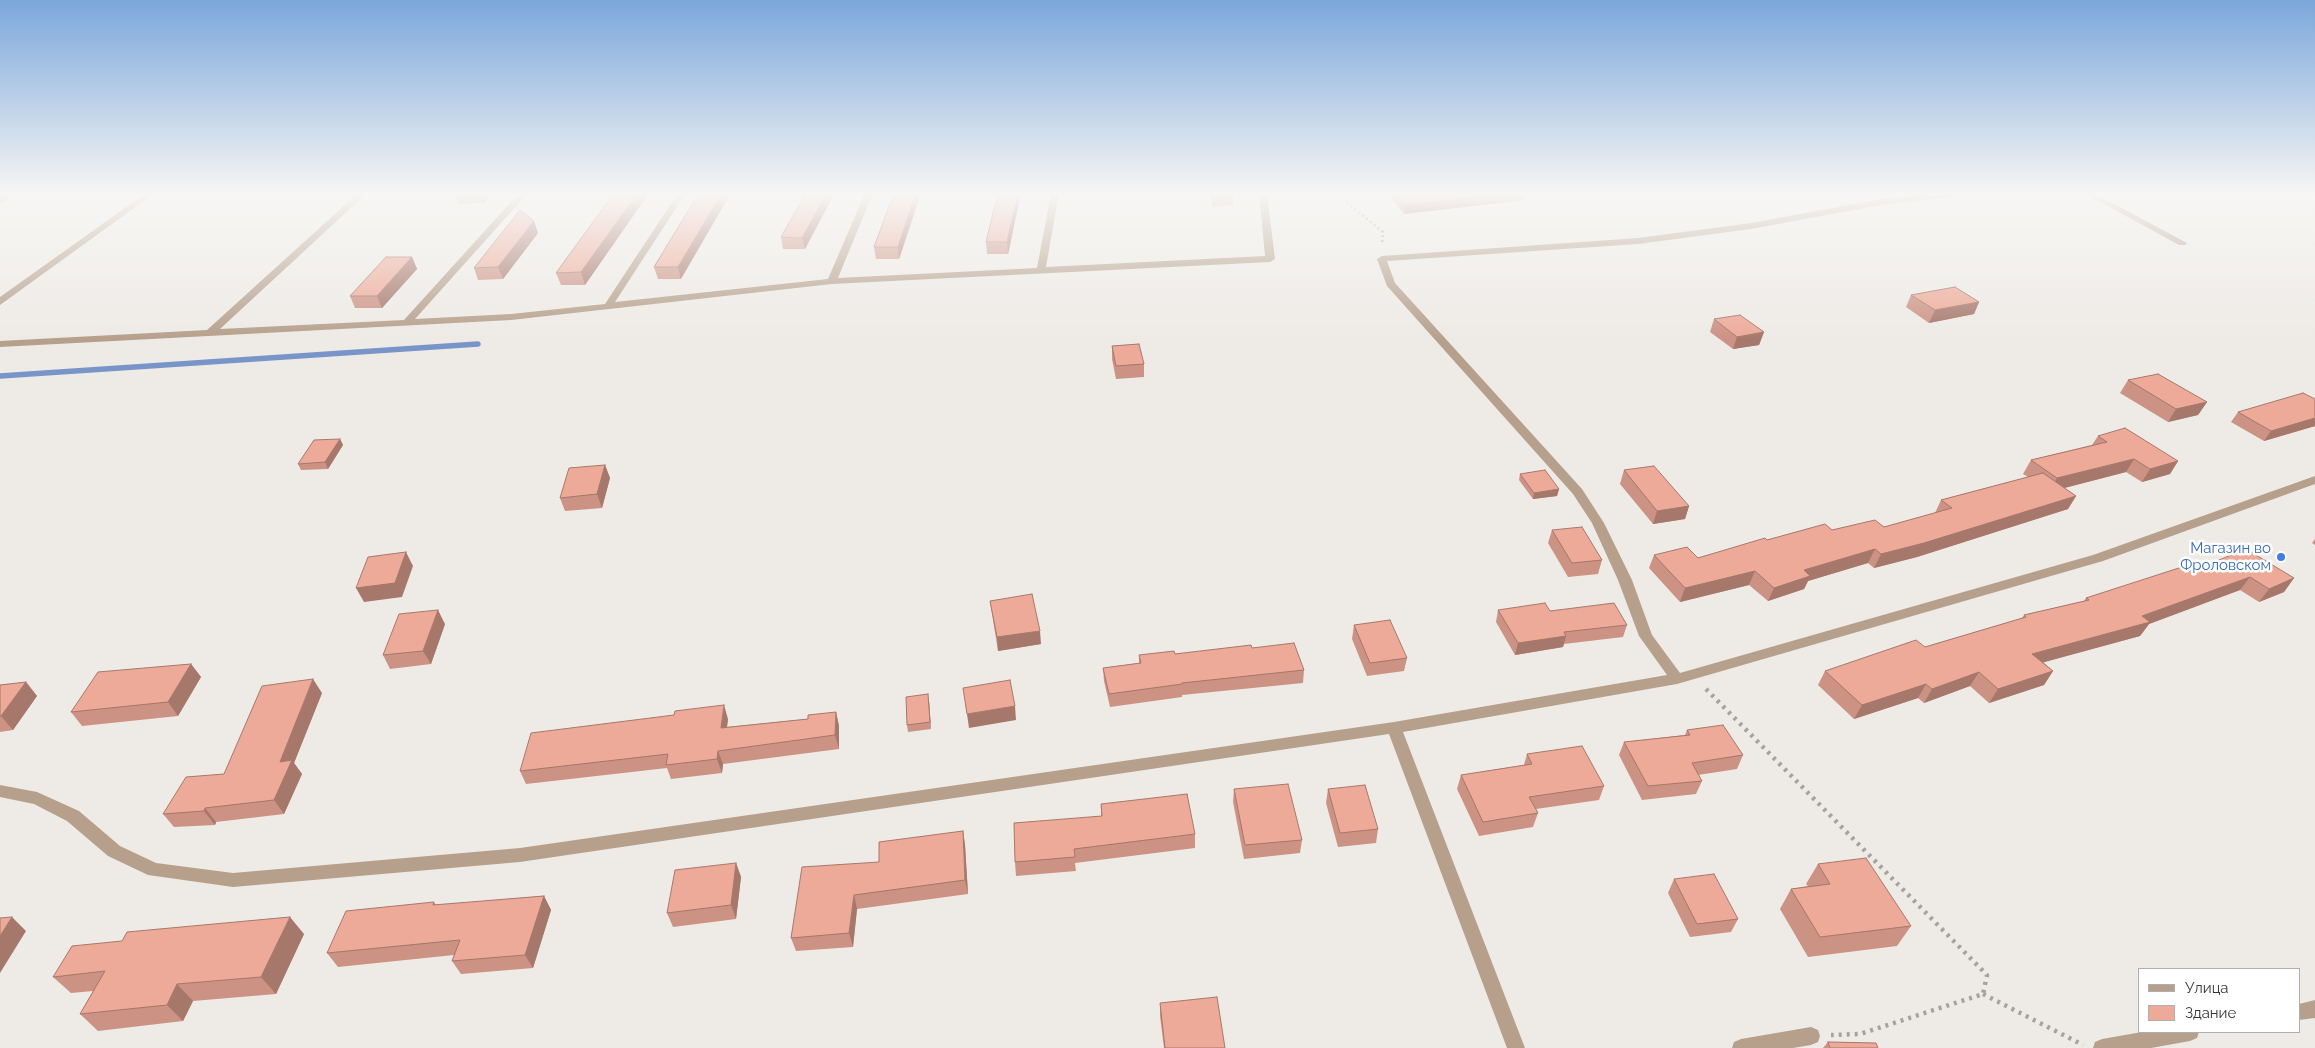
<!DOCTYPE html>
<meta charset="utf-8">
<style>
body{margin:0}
#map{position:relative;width:2315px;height:1048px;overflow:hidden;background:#eeebe7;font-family:Raleway,sans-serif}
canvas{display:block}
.legend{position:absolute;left:2138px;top:968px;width:162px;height:65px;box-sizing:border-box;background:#fff;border:1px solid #b0afaf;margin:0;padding:6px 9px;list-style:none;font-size:15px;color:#393837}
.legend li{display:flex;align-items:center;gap:10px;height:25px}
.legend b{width:25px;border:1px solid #b0afaf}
</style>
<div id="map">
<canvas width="2315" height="1048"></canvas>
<ul class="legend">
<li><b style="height:6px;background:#b6a08c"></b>Улица</li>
<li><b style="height:14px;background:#edaa99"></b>Здание</li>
</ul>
</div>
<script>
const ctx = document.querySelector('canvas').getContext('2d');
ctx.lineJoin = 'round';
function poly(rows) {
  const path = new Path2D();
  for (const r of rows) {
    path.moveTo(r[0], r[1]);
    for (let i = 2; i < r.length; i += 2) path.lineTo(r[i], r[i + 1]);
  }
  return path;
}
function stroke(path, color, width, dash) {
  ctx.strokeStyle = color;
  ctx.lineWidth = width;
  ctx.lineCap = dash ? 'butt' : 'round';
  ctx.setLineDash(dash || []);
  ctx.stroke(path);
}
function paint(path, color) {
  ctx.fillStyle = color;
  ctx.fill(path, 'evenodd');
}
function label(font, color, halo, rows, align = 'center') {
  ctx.font = font + ' Raleway,sans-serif';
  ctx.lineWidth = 5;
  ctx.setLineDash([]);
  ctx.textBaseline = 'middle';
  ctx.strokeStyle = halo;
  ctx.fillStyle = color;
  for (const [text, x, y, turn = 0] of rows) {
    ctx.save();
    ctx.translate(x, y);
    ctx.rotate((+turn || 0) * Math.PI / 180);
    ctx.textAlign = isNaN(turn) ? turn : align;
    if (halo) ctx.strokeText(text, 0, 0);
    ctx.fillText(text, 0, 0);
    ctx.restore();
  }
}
const stream = poly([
 [0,376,478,344]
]);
const pathFar1 = poly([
 [1335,193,1383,232,1382,245]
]);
const path = poly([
 [1706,689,1987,975,1983,994,1860,1034,1831,1035],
 [1983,994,2083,1045]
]);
const minor = poly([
 [7,193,17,193,0,204,0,197,7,193],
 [146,193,155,193,0,305,0,297,146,193],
 [358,193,367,193,220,329,404,320,519,193,528,193,415,319,511,314,605,304,678,193,686,193,615,302,828,279,865,193,873,193,838,278,1037,268,1051,193,1059,193,1046,267,1265,256,1259,193,1267,193,1275,259,1270,262,832,284,511,320,0,347,0,341,207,330,358,193],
 [1936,193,1960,193,1956,196,1881,205,1751,229,1638,244,1387,261,1395,283,1582,489,1604,523,1632,580,1652,635,1680,673,2093,555,2315,476,2315,484,2103,561,1677,684,1403,732,1525,1048,1507,1048,1389,734,520,862,233,887,148,875,108,856,67,821,34,804,0,797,0,785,37,792,79,811,120,846,156,863,233,873,520,848,1394,722,1667,675,1639,636,1618,580,1592,523,1573,494,1387,286,1377,259,1382,256,1638,238,1751,223,1881,199,1936,193],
 [2084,193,2094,193,2187,243,2185,245,2179,245,2084,193],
 [2315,1000,2315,1018,2299,1020,2299,1004,2315,1000],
 [1811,1027,1818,1030,1820,1036,1818,1042,1811,1045,1793,1048,1732,1048,1734,1042,1741,1039,1811,1027],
 [2142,1032,2199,1032,2197,1038,2190,1041,2151,1048,2093,1048,2095,1042,2102,1039,2142,1032]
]);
const wall = poly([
 [454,193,493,193,484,203,458,204],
 [649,193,585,285,561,285,556,273],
 [699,193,681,279,658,279,654,267],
 [803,193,834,193,834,194,805,249,783,249,781,237,804,197],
 [894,193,921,193,899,259,876,259,874,247],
 [998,193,1021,193,1008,254,987,254,986,242],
 [1208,193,1233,193,1233,205,1213,207],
 [1387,193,1526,193,1524,200,1404,214],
 [538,233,503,279,478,280,474,268],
 [412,257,417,269,382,308,355,308,350,296],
 [1911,295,1979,302,1974,314,1929,323,1906,307],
 [1714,319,1764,332,1759,345,1733,349,1710,332],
 [1112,346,1144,364,1144,377,1116,379,1112,359],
 [2128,380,2207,402,2198,415,2168,422,2120,393],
 [2315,399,2315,426,2264,441,2231,422,2238,412],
 [2098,436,2178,461,2170,474,2142,482,2126,472,2064,488,2076,496,2068,509,1917,557,1874,568,1868,563,1808,581,1804,589,1768,601,1749,585,1680,602,1649,568,1654,555,1698,558,1767,540,1832,530,1884,527,1935,513,1941,500,2028,477,2023,474,2031,460,2092,445],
 [340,439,343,445,328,469,301,470,298,464],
 [605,465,610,478,602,508,565,511,560,498],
 [1624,470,1689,506,1685,519,1653,524,1620,484],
 [1520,474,1559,489,1557,496,1533,499,1519,480],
 [1552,530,1602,560,1598,574,1568,577,1548,543],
 [2315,539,2315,545,2312,543],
 [2192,571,2294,578,2284,592,2259,602,2240,590,2149,624,2140,636,2043,662,2053,671,2044,685,1989,703,1970,686,1924,703,1918,698,1854,719,1818,685,1825,671,1925,647,2022,618,2024,615,2084,601,2086,598],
 [990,601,1041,644,998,651],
 [1498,610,1550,611,1627,625,1623,637,1564,644,1563,647,1515,655,1496,622],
 [445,624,431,664,390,669,383,655],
 [1354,625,1407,658,1404,671,1367,676,1352,639],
 [1252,648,1304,670,1303,683,1182,695,1182,697,1110,707,1104,681,1103,668,1139,663,1139,655,1175,654],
 [191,664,201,677,178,716,82,726,71,712],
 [26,682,37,696,13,730,0,732,0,685],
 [322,693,294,763,302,774,284,814,216,822,215,825,174,827,163,814,224,774],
 [929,701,931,729,908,732,907,725],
 [836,712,839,726,839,749,723,764,722,773,671,779,667,768,526,784,520,771,728,719,727,727,808,719],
 [1687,730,1743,755,1737,769,1698,775,1702,781,1696,794,1642,800,1619,755,1624,742,1685,735],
 [1527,754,1604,786,1599,800,1536,809,1538,813,1533,827,1479,836,1457,789,1461,775,1524,765],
 [1234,789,1302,840,1300,853,1244,859,1233,802],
 [1328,789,1378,829,1376,843,1338,847,1326,803],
 [1101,804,1195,834,1195,848,1075,863,1076,871,1016,876,1015,862,1101,816],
 [963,831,965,845,968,894,857,909,853,947,796,951,791,938,879,862],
 [736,863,741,877,736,919,673,927,667,913],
 [1818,864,1911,926,1897,946,1808,957,1780,909,1791,889,1808,886,1806,884],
 [1674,879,1738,919,1731,932,1690,937,1668,893],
 [544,896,551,910,533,968,461,974,452,961,454,955,338,967,327,953,434,902,436,905],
 [304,934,276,994,193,1001,183,1021,98,1031,80,1014,93,991,71,993,53,977],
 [1160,1003,1225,1048,1164,1048,1160,1016],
 [1828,1042,1878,1048,1823,1048]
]);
const shadedWall = poly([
 [480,193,493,193,484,203],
 [638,193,649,193,585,285,581,272],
 [722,193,731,193,681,279,678,267],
 [827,193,834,193,834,194,805,249,802,238],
 [916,193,921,193,899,259,898,247],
 [1018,193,1021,193,1008,254,1007,242],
 [1512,193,1526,193,1524,200,1404,214,1405,205],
 [534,221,538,233,503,279,498,267],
 [412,257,417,269,382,308,377,296],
 [1979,302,1974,314,1929,323,1935,310],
 [1764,332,1759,345,1733,349,1737,337],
 [2207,402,2198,415,2168,422,2176,409],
 [2315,418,2315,426,2264,441,2271,431],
 [340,439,343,445,328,469,325,462],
 [2134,459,2126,472,2049,492,2057,478],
 [2178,461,2170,474,2142,482,2150,469],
 [605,465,610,478,602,508,597,494],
 [1559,489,1557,496,1533,499,1534,493],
 [2076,496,2068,509,1917,557,1874,568,1881,554],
 [1689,506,1685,519,1653,524,1657,511],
 [1875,549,1868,563,1808,581,1804,589,1768,601,1774,588,1804,570],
 [406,552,413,566,402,597,364,602,356,588],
 [1755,571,1749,585,1680,602,1685,588],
 [2250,577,2240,590,2149,624,2140,636,2023,668,2032,654,2142,616],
 [2294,578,2284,592,2259,602,2269,589],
 [438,610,445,624,431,664,423,651],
 [1040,631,1041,644,998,651,997,637],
 [1566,636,1563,647,1515,655,1518,643],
 [191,664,201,677,178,716,168,702],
 [2053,671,2044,685,1989,703,1998,689],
 [1979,672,1970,686,1924,703,1932,689],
 [313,679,322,693,294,763,302,774,284,814,274,800,280,762],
 [26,682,37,696,13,730,1,716],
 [1926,684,1918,698,1854,719,1862,705],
 [928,694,929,701,931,729,930,722],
 [724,705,728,719,725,741,721,728],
 [1015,706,1016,720,969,728,967,714],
 [836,712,839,726,839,749,835,735],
 [718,751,723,764,722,773,717,759],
 [205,808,216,822,215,825,204,811],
 [963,831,965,845,968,894,965,880],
 [736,863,741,877,736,919,731,905],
 [854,895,857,909,853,947,849,933],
 [544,896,551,910,533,968,525,955],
 [12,917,26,931,0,973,0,936],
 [290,917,304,934,276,994,261,977],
 [177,984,193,1001,183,1021,167,1005]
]);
const building = poly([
 [614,193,638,193,581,272,556,273,614,193],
 [699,193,722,193,678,267,654,267,699,193],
 [806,193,827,193,802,238,781,237,806,193],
 [894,193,916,193,898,247,874,247,894,193],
 [998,193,1018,193,1007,242,986,242,998,193],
 [1213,193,1233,193,1234,194,1213,195,1213,193],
 [1395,193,1512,193,1405,205,1395,193],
 [520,210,534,221,498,267,474,268,520,210],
 [386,257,412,257,377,296,350,296,386,257],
 [1955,287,1979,302,1935,310,1911,295,1955,287],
 [1740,315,1764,332,1737,337,1714,319,1740,315],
 [1139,344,1144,364,1116,366,1112,346,1139,344],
 [2158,374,2207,402,2176,409,2128,380,2158,374],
 [2303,393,2315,399,2315,418,2271,431,2238,412,2303,393],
 [2125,428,2178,461,2150,469,2134,459,2057,478,2031,460,2107,442,2098,436,2125,428],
 [340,439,325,462,298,464,314,440,340,439],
 [605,465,597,494,560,498,569,468,605,465],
 [1654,466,1689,506,1657,511,1624,470,1654,466],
 [1545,470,1559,489,1534,493,1520,474,1545,470],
 [2043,473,2076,496,1924,543,1881,554,1875,549,1804,570,1810,576,1774,588,1755,571,1685,588,1654,555,1687,547,1698,558,1765,538,1767,540,1825,524,1832,530,1875,520,1884,527,1952,508,1941,500,2043,473],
 [1582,527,1602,560,1572,563,1552,530,1582,527],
 [2246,549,2294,578,2269,589,2250,577,2142,616,2150,622,2032,654,2053,671,1998,689,1979,672,1932,689,1926,684,1862,705,1825,671,1916,640,1925,647,2026,617,2024,615,2089,600,2086,598,2185,566,2192,571,2246,549],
 [406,552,395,583,356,588,368,557,406,552],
 [1032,594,1040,631,997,637,990,601,1032,594],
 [1545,603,1550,611,1614,603,1627,625,1564,632,1566,636,1518,643,1498,610,1545,603],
 [438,610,423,651,383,655,399,614,438,610],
 [1390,620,1407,658,1370,663,1354,625,1390,620],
 [1294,643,1304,670,1182,683,1182,684,1109,694,1103,668,1141,663,1139,655,1174,651,1175,654,1251,645,1252,648,1294,643],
 [191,664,168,702,71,712,98,672,191,664],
 [313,679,280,762,292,760,274,800,205,808,204,811,163,814,186,777,224,774,262,686,313,679],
 [1010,680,1015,706,967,714,963,688,1010,680],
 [26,682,1,716,0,716,0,685,26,682],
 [928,694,930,722,907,725,906,697,928,694],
 [724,705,721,728,808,719,808,715,836,712,835,735,718,751,717,759,666,765,668,754,520,771,531,733,674,715,675,711,724,705],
 [1723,725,1743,755,1692,763,1702,781,1648,786,1624,742,1690,735,1687,730,1723,725],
 [1582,746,1604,786,1529,797,1538,813,1483,822,1461,775,1532,764,1527,754,1582,746],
 [1288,784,1302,840,1245,845,1234,789,1288,784],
 [1365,785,1378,829,1340,833,1328,789,1365,785],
 [1187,794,1195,834,1074,849,1075,857,1015,862,1014,823,1102,816,1101,804,1187,794],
 [963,831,965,880,854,895,849,933,791,938,802,867,879,862,879,842,963,831],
 [1866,858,1911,926,1820,937,1791,889,1830,884,1818,864,1866,858],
 [736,863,731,905,667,913,675,870,736,863],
 [1714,874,1738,919,1697,924,1674,879,1714,874],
 [544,896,525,955,452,961,460,940,327,953,346,911,434,902,433,905,544,896],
 [12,917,0,936,0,918,12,917],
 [290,917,261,977,177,984,167,1005,80,1014,105,971,53,977,72,946,122,941,127,932,290,917],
 [1217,997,1225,1048,1165,1048,1160,1003,1217,997],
 [1828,1042,1876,1043,1878,1048,1830,1048,1828,1042]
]);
const markers = [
 [2281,557,5,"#3f7fe0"]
];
const shopNames = [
 ["Магазин во",2271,548],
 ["Фроловском",2271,565]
];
stroke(stream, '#7894c8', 5.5);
stroke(pathFar1, '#a5a2a0', 2.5, [2, 3]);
stroke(path, '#a5a2a0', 4.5, [3, 5]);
paint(minor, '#b6a08c');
paint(wall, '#cc9284');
paint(shadedWall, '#a6776b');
paint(building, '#edaa99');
stroke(building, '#a6776b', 1);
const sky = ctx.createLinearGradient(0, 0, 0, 340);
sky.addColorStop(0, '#7ba7db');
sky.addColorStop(0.57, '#f7f6f4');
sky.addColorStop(1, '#f7f6f400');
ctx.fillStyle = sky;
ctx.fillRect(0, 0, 2315, 340);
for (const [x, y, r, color] of markers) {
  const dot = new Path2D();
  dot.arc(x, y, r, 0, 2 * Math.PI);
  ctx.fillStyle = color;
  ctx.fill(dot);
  stroke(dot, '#fff', 2);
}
label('15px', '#366cbe', '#fff', shopNames, 'right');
</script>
